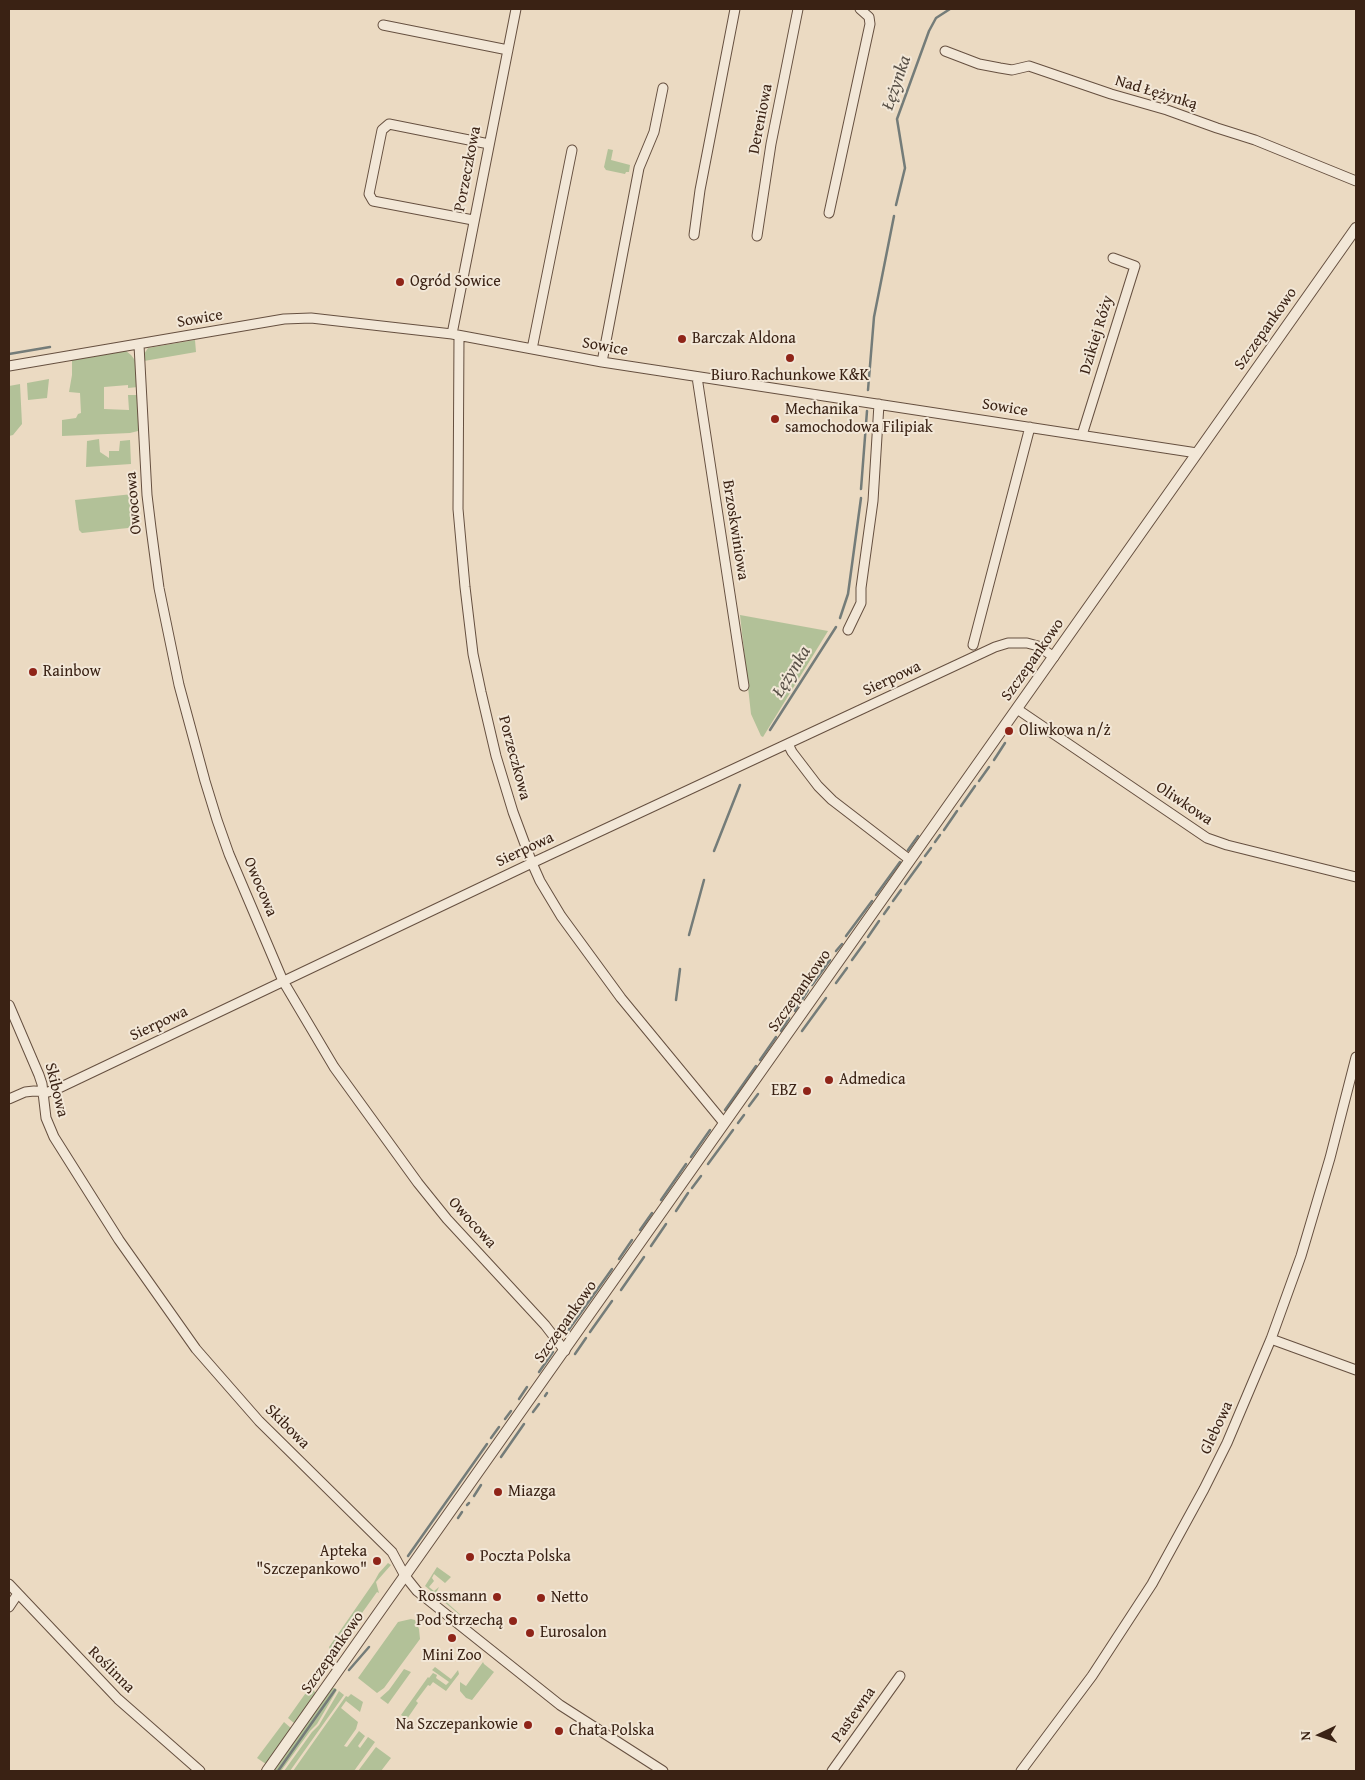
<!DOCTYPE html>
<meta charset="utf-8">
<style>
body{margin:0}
#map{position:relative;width:1365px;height:1780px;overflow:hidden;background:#ebdac2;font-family:"Gentium Book Plus",serif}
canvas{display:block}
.frame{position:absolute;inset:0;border:10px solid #3a2214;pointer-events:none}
.north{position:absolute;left:1295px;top:1710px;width:50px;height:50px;-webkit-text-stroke:4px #f2e7d7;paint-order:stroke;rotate:267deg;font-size:14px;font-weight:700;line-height:20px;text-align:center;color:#3a2214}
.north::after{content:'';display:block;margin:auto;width:18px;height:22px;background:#3a2214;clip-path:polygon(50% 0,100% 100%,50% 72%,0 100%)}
</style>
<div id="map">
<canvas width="1365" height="1780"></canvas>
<div class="frame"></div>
<div class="north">N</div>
</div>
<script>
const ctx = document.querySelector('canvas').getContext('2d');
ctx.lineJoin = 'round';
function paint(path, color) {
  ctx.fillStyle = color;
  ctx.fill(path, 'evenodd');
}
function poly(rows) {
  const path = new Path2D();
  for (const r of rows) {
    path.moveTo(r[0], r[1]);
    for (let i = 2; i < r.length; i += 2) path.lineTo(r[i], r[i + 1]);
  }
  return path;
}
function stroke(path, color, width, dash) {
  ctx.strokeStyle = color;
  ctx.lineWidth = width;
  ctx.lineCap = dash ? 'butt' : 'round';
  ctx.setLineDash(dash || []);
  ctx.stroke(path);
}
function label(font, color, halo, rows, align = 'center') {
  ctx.font = font + ' "Gentium Book Plus",serif';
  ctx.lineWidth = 4;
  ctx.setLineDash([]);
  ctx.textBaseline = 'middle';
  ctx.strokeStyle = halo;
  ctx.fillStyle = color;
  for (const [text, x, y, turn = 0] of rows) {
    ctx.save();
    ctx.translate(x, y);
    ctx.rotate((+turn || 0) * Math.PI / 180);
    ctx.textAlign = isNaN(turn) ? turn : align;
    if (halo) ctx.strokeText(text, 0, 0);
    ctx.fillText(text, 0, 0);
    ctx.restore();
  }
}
const green = poly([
 [608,149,613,150,611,160,630,165,629,172,626,172,625,174,606,170,604,167],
 [195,340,196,352,144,361,144,354,148,348],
 [126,351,131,355,137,363,138,387,128,388,128,385,104,387,104,409,129,410,128,395,137,395,139,425,138,431,130,433,62,436,62,420,76,418,78,414,81,413,80,393,69,392,72,375,72,360],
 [49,379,47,398,28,400,27,383],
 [20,384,22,424,13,435,9,436,9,414,10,413,9,386],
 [99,439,100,452,109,458,109,451,119,451,120,441,130,440,131,464,86,467,87,441],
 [133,494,137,527,82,533,79,530,75,500],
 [740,615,828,631,763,737,761,736,751,714],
 [388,1563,391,1565,376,1582,379,1593,377,1592,332,1655,329,1647,374,1582,379,1573],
 [437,1567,451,1577,445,1583,434,1574,432,1578,434,1581,429,1587,434,1591,439,1587,436,1593,440,1596,444,1592,446,1593,443,1599,473,1626,425,1586],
 [411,1619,415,1620,419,1629,420,1639,384,1688,377,1693,358,1678,398,1622],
 [483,1662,484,1664,494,1672,472,1700,466,1698,460,1691,460,1682,466,1686],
 [435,1667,451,1679,458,1670,459,1674,446,1691,433,1682,430,1686,428,1685,416,1701,418,1703,407,1719,401,1715,428,1677,429,1678,433,1673,437,1675,436,1678,446,1685,449,1682,432,1670],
 [404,1669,411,1672,388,1704,380,1698,389,1690],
 [310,1687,317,1694,296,1723,294,1723,288,1718],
 [330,1688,335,1688,337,1690,317,1724,310,1731,281,1771,272,1771],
 [339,1691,344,1695,290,1771,284,1771,312,1732,319,1725],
 [351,1694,363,1702,360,1712,346,1701,341,1708,358,1722,356,1729,344,1746,347,1747,359,1731,365,1736,358,1746,360,1748,368,1737,375,1742,354,1771,293,1771,346,1696,348,1697],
 [284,1722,292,1729,267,1764,266,1764,257,1758],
 [376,1747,391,1758,381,1771,358,1771]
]);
const stream = poly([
 [896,205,905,168,897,119,929,31,936,18,950,9],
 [9,354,50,347],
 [868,390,874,317,894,216],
 [861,489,867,411],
 [840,618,848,594,861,498],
 [770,730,836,627],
 [994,760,1005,743],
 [979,781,989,767],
 [961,806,975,786],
 [944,830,957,811],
 [935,842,940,835],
 [908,850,918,836],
 [714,851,740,785],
 [925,856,931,848],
 [905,884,921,862],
 [876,895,900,862],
 [893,901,901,890],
 [884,914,889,907],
 [689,935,704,880],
 [846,936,872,901],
 [868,937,879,921],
 [836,951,842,944],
 [852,960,865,942],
 [836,983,847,968],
 [812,985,830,960],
 [676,1000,680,969],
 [795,1011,808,990],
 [781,1031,789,1018],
 [802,1031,826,998],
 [760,1060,776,1037],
 [749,1106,758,1094],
 [725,1110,756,1066],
 [738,1123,744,1115],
 [691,1157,710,1130],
 [708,1164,733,1130],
 [692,1188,701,1176],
 [661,1200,686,1164],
 [676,1211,688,1193],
 [640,1230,652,1213],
 [651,1246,666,1224],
 [619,1259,632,1240],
 [621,1290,644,1257],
 [567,1332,612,1269],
 [590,1332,612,1301],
 [575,1354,586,1338],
 [539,1372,553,1352],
 [545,1396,547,1393],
 [519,1399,527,1387],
 [533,1412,539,1404],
 [505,1419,511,1411],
 [491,1438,499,1427],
 [501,1457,524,1424],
 [474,1496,481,1485],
 [467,1505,469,1503],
 [458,1518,462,1512],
 [408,1556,487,1444],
 [349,1670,369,1647],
 [278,1771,335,1690]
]);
const minor = poly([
 [383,25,508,50],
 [945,51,979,64,1000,68,1012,70,1029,66,1111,94,1167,110,1217,128,1255,140,1356,181],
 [829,213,870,24,869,17,860,9],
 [473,220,373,201,369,194,382,130,389,124,489,144],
 [694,235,700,190,735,9],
 [757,236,771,144,798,9],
 [452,334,516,9],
 [459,336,458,509,465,587,473,654,481,692,496,756,513,812,532,863,540,881,561,916,621,998,724,1123],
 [139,345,147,495,151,528,159,588,179,685,205,781,217,820,229,854,283,981,334,1067,418,1183,447,1219,545,1325,565,1351],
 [532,349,572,150],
 [602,362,639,168,654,132,663,88],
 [9,366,284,319,311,318,452,334,602,362,1197,453],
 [697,377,744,686],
 [1082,435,1135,266,1113,258],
 [848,630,861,603,861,588,873,501,879,404],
 [973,645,1030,427],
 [1017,709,1207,838,1227,845,1356,877],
 [788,744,792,752,818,786,832,800,910,860],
 [9,1005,39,1075,42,1084,46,1118,54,1137,119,1240,196,1349,259,1421,392,1552,405,1576,417,1591,560,1705,663,1771],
 [9,1099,25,1092,34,1091,48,1092,57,1089,532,863,995,647,1008,643,1027,643,1038,646,1054,657],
 [1271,1339,1356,1370],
 [9,1584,118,1699,200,1771],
 [9,1607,17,1595],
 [832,1771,900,1676],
 [1021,1771,1092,1676,1152,1584,1204,1489,1227,1443,1271,1339,1301,1256,1330,1158,1356,1057]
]);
const tertiary = poly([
 [267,1771,1356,228]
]);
const markers = [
 [400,282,5,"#8f2418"],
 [682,339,5,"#8f2418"],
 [790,358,5,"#8f2418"],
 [775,419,5,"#8f2418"],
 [33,672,5,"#8f2418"],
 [1009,731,5,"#8f2418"],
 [829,1080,5,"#8f2418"],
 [807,1091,5,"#8f2418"],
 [498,1492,5,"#8f2418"],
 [470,1557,5,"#8f2418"],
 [377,1561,5,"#8f2418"],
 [497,1597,5,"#8f2418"],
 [541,1598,5,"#8f2418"],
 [513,1621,5,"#8f2418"],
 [530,1633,5,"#8f2418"],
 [452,1638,5,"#8f2418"],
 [528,1725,5,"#8f2418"],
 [559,1731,5,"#8f2418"]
];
const streetNames = [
 ["Nad Łężynką",1156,93,17],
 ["Dereniowa",761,119,-79],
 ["Porzeczkowa",468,169,-79],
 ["Sowice",200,319,-10],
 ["Szczepankowo",1266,329,-55],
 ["Dzikiej Róży",1097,335,-73],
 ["Sowice",605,347,10],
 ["Sowice",1005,408,9],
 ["Owocowa",134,503,-95],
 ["Brzoskwiniowa",735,530,81],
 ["Szczepankowo",1033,660,-55],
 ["Sierpowa",892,679,-25],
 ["Porzeczkowa",514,758,75],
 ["Oliwkowa",1184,804,34],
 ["Sierpowa",525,850,-25],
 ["Owocowa",260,887,67],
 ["Szczepankowo",800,991,-55],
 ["Sierpowa",159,1024,-25],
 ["Skibowa",56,1090,76],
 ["Owocowa",472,1223,48],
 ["Szczepankowo",566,1322,-55],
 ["Skibowa",287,1427,45],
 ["Glebowa",1217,1428,-65],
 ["Szczepankowo",333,1653,-55],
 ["Roślinna",111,1670,45],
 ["Pastewna",854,1715,-55]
];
const poiNames = [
 ["Ogród Sowice",410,282],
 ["Barczak Aldona",692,339],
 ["Biuro Rachunkowe K&K",790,376,"center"],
 ["Mechanika",785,410],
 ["samochodowa Filipiak",785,428],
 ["Rainbow",43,672],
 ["Oliwkowa n/ż",1019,731],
 ["Admedica",839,1080],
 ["EBZ",797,1091,"right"],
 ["Miazga",508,1492],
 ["Apteka",367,1552,"right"],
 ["\"Szczepankowo\"",367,1570,"right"],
 ["Poczta Polska",480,1557],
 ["Rossmann",487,1597,"right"],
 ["Netto",551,1598],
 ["Pod Strzechą",503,1621,"right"],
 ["Eurosalon",540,1633],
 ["Mini Zoo",452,1656,"center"],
 ["Na Szczepankowie",518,1725,"right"],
 ["Chata Polska",569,1731]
];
const waterNames = [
 ["Łężynka",897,83,-71],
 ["Łężynka",792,672,-58]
];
paint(green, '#b2c198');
stroke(stream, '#747c79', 2.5);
stroke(minor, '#665040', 11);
stroke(tertiary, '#665040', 12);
stroke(minor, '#f2e7d7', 9);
stroke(tertiary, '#f2e7d7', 10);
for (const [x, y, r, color] of markers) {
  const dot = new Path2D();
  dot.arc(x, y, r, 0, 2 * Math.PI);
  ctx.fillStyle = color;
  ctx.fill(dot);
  stroke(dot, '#f2e7d7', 2);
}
label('16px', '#3a2214', '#f2e7d7', streetNames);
label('16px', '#3a2214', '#f2e7d7', poiNames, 'left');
label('italic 18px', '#574f46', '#f2e7d7', waterNames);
</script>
